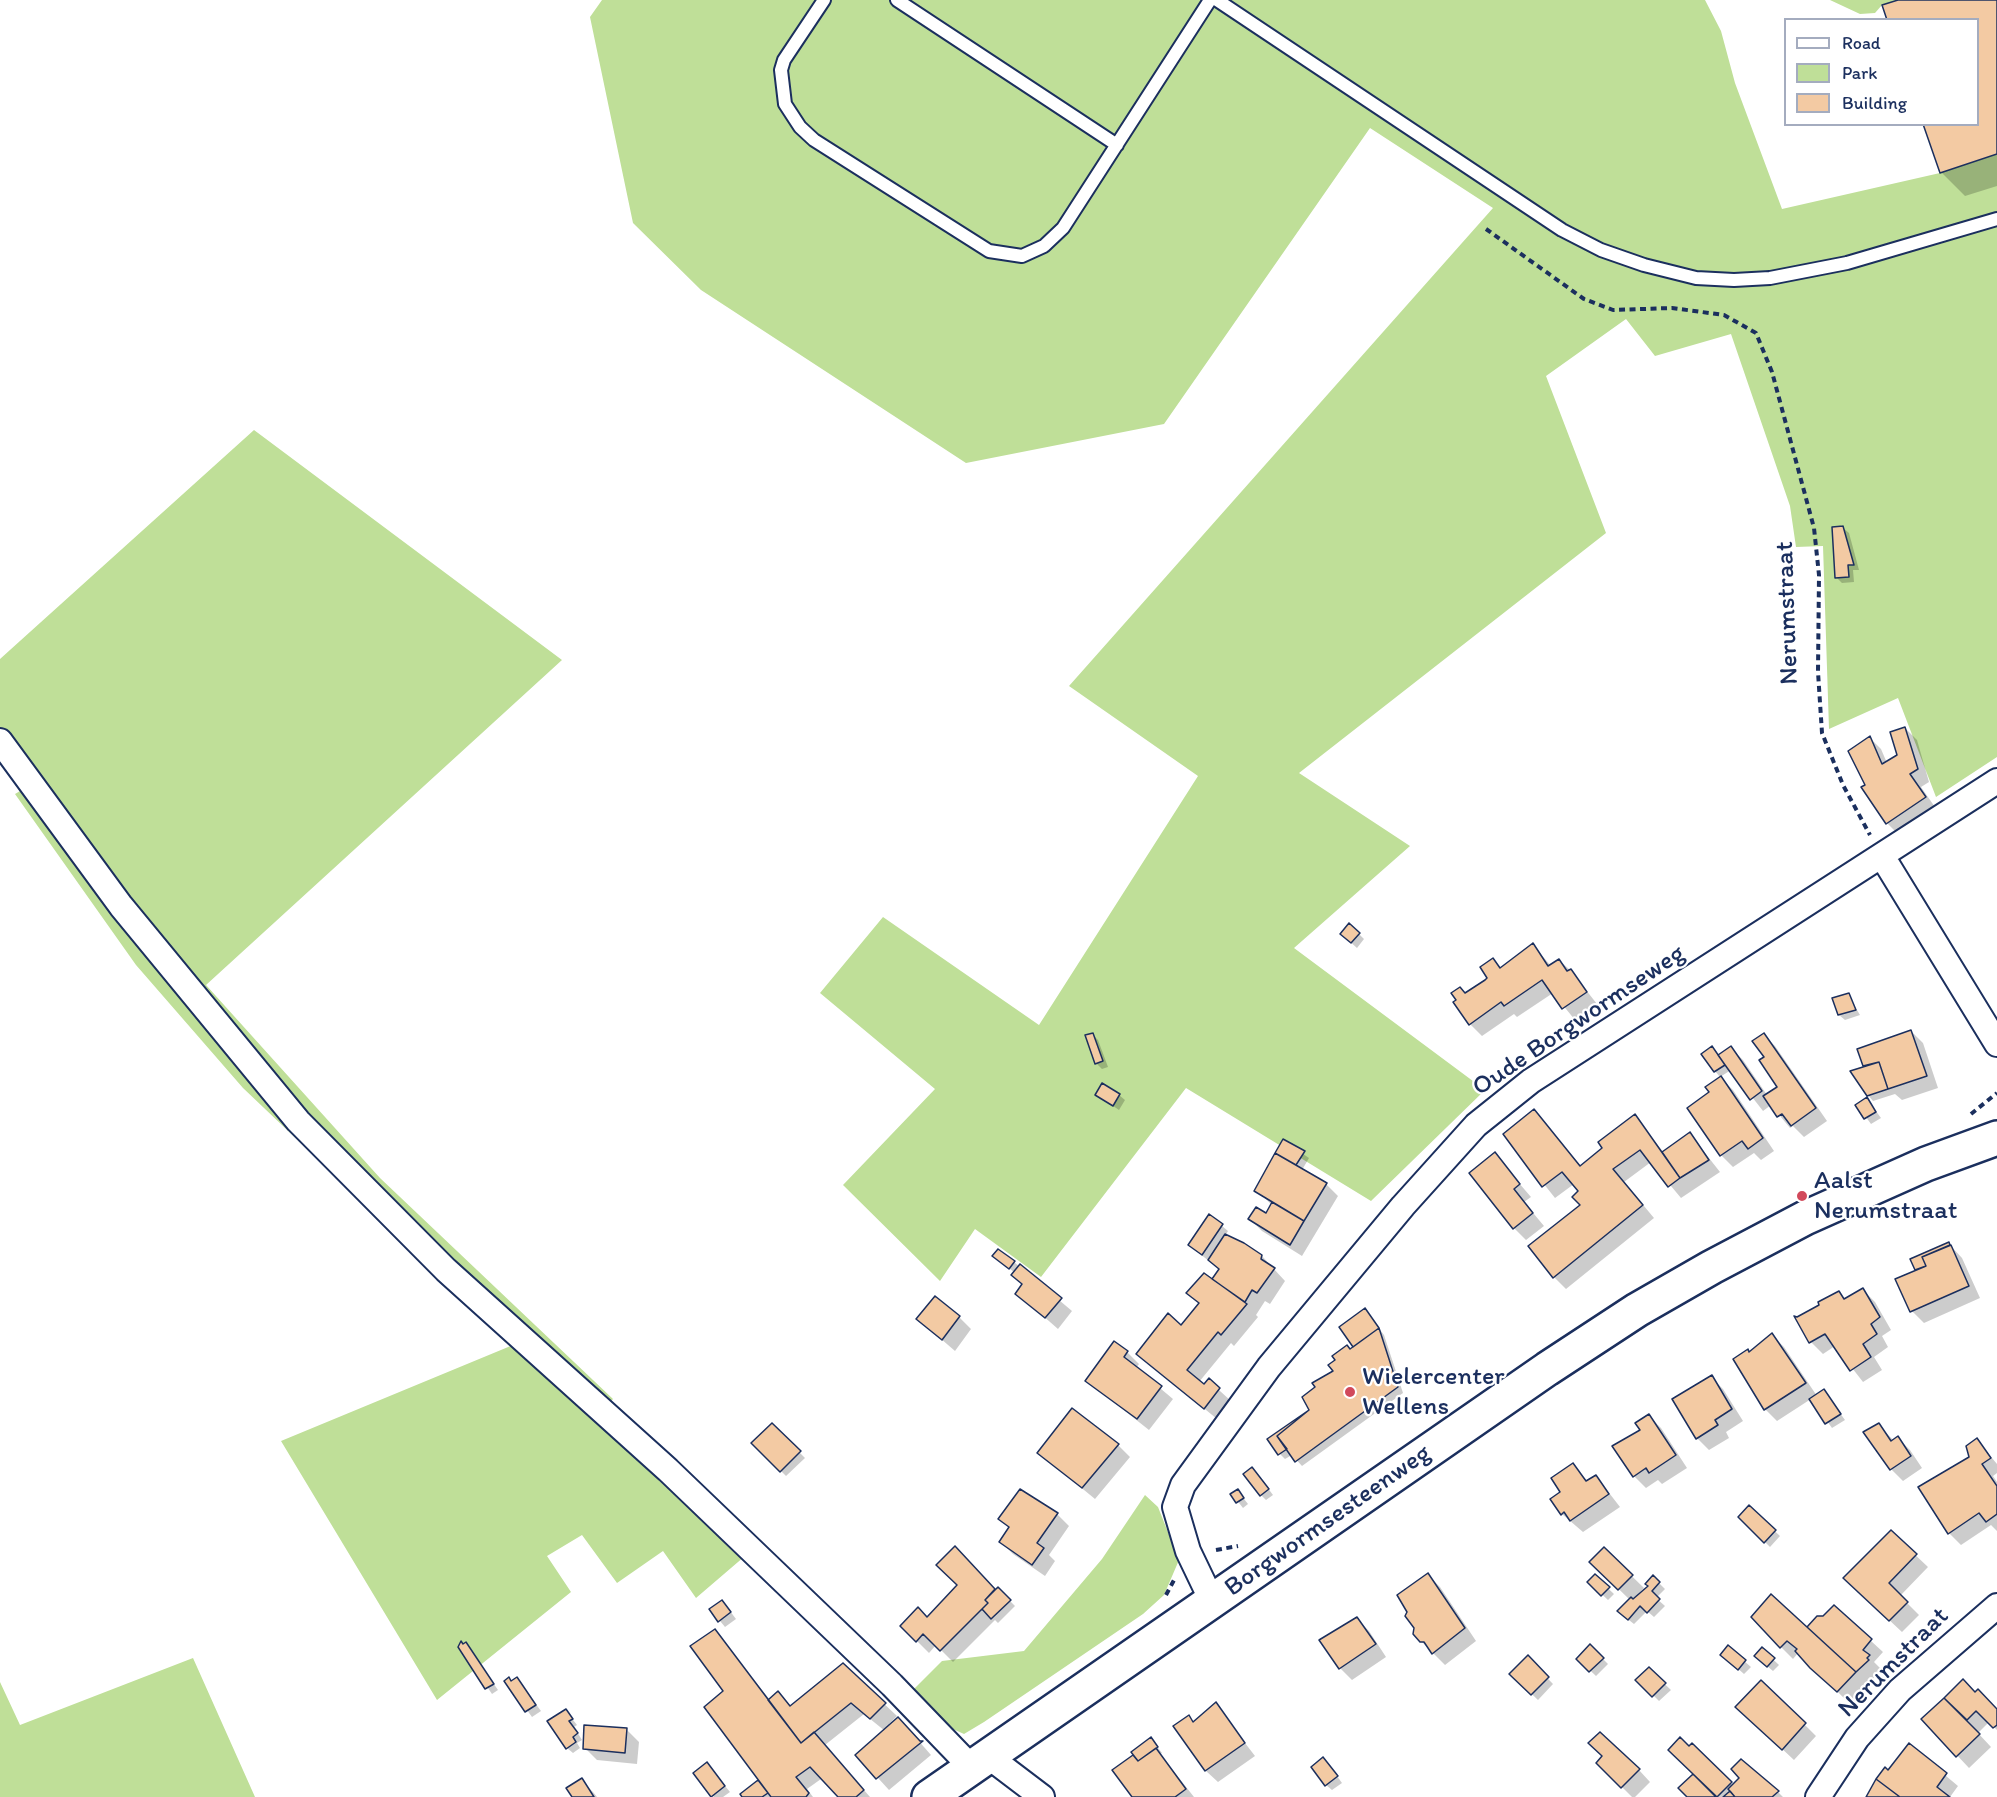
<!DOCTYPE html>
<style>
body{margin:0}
#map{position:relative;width:1997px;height:1797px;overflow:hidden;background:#fff;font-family:Itim,sans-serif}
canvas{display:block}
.legend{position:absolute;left:1784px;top:18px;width:195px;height:108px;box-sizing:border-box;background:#fff;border:2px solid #a4acbf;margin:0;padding:8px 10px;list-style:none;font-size:18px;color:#1b2f5e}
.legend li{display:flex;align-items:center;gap:12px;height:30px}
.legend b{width:30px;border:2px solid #a4acbf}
</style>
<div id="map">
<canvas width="1997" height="1797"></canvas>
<ul class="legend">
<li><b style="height:8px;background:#fff"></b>Road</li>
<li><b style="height:16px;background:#bfdf98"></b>Park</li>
<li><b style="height:16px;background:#f3caa3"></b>Building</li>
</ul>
</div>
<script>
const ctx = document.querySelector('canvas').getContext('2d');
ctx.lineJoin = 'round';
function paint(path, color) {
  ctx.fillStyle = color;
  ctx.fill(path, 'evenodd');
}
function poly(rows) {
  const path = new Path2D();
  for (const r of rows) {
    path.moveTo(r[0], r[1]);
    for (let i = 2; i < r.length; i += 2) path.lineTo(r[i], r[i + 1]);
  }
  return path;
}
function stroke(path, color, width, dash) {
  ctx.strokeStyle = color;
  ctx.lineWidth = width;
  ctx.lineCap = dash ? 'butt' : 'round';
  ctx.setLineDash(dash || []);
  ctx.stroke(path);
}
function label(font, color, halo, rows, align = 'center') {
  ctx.font = font + ' Itim,sans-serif';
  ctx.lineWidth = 4.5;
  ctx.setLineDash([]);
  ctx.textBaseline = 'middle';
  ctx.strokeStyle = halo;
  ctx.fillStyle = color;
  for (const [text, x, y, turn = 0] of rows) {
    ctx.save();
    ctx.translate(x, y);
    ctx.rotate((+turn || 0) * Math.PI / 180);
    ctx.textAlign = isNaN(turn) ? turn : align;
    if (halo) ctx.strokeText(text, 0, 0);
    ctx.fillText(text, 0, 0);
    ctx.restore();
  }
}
const green = poly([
 [602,0,1705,0,1721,31,1735,83,1782,209,1940,173,1997,154,1997,757,1936,797,1898,698,1829,729,1823,546,1796,547,1790,506,1731,334,1655,356,1626,319,1546,376,1606,533,1299,773,1410,846,1294,948,1485,1090,1371,1201,1186,1088,1041,1277,975,1229,940,1281,843,1185,935,1089,820,993,883,917,1039,1025,1198,776,1069,686,1493,208,1370,128,1164,424,966,463,701,290,633,223,590,17],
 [1830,0,1898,0,1882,5,1875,13,1860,14],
 [254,430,562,660,206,985,380,1178,613,1399,599,1415,745,1556,696,1598,663,1551,617,1583,582,1535,547,1556,571,1592,437,1700,281,1441,513,1345,243,1088,136,965,15,794,32,784,6,747,0,729,0,659],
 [1145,1495,1158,1507,1179,1560,1164,1595,1143,1614,984,1722,964,1734,944,1725,914,1689,942,1661,1024,1651,1102,1559],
 [193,1658,255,1797,0,1797,0,1682,20,1725]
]);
const shadow = poly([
 [1903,0,1997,0,1997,186,1965,196,1941,172,1978,124,1978,20],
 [1843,528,1849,533,1859,570,1853,570,1854,582,1842,583,1837,578],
 [1905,728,1917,740,1929,782,1921,787,1937,810,1899,835,1887,823,1866,785,1869,737,1881,749,1887,763,1899,755],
 [1359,934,1364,939,1357,948,1347,939],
 [1533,945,1551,966,1559,960,1571,971,1597,1004,1575,1020,1553,993,1517,1017,1514,1014,1482,1036,1470,1024,1466,995,1489,978,1493,960,1502,969],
 [1848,995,1860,1015,1845,1020,1839,1015],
 [1911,1031,1923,1043,1938,1088,1902,1100,1895,1094,1873,1101,1868,1095,1864,1065],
 [1763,1034,1775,1046,1827,1121,1804,1137,1793,1126,1790,1128,1771,1105,1763,1111,1731,1070,1720,1077,1715,1071,1712,1048,1719,1056,1731,1048,1743,1060,1767,1095,1779,1087,1767,1058],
 [1093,1035,1098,1040,1108,1067,1102,1069,1096,1063],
 [1721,1078,1733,1090,1774,1151,1761,1160,1754,1153,1733,1167,1721,1155,1711,1093],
 [1097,1095,1119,1095,1125,1100,1119,1110],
 [1867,1099,1881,1118,1871,1124,1857,1105],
 [1534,1111,1582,1167,1604,1149,1635,1116,1664,1153,1690,1134,1720,1172,1681,1198,1651,1162,1624,1182,1654,1218,1566,1289,1554,1277,1583,1205,1580,1192,1574,1184,1555,1198,1505,1135],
 [1284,1141,1309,1158,1302,1170,1326,1184,1338,1196,1302,1256,1262,1231,1250,1219,1267,1215,1272,1205,1256,1190],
 [1494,1154,1531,1197,1524,1202,1544,1226,1526,1240,1514,1228],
 [1210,1216,1228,1231,1225,1236,1262,1256,1285,1281,1270,1304,1265,1301,1256,1315,1258,1317,1234,1346,1231,1343,1199,1382,1204,1386,1209,1381,1231,1401,1217,1419,1138,1354,1182,1327,1200,1304,1188,1293,1212,1281,1220,1270,1189,1245],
 [1949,1244,1962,1258,1980,1298,1924,1323,1912,1311,1917,1271,1912,1259],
 [994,1256,1014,1262,1072,1311,1058,1329,1017,1293,1024,1285,1015,1273],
 [1863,1290,1875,1302,1891,1330,1882,1336,1888,1347,1874,1357,1882,1370,1863,1382,1835,1346,1823,1354,1811,1342,1797,1319,1839,1292,1846,1300],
 [1365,1310,1384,1335,1403,1393,1302,1466,1292,1455,1285,1459,1280,1454,1311,1409,1317,1387,1314,1383,1335,1371,1355,1347],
 [959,1317,971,1329,955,1351,918,1319],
 [1772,1335,1784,1347,1817,1396,1824,1391,1845,1420,1832,1428,1811,1399,1777,1421,1765,1409,1735,1360,1750,1353],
 [1127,1352,1139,1364,1136,1368,1173,1399,1149,1430,1087,1381],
 [1711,1377,1723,1389,1743,1421,1726,1432,1729,1438,1709,1450,1697,1438],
 [1649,1416,1661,1428,1687,1468,1662,1484,1658,1480,1646,1488,1634,1476,1642,1431],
 [772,1425,805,1458,786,1476,753,1443],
 [1879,1425,1894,1441,1898,1438,1910,1450,1922,1468,1903,1481,1891,1469],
 [1977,1440,1997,1464,1997,1473,1993,1476,1997,1482,1997,1531,1991,1525,1961,1545,1949,1533],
 [1118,1445,1130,1457,1095,1499,1039,1453],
 [1573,1465,1588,1482,1596,1476,1620,1507,1583,1532,1562,1514,1562,1492],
 [1258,1475,1273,1495,1266,1500,1261,1495],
 [1237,1490,1248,1504,1243,1508,1232,1494],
 [1749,1507,1780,1536,1770,1547,1740,1517],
 [1057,1514,1069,1526,1049,1555,1055,1561,1045,1576,1013,1554,1001,1542,1010,1528,1000,1518],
 [1891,1532,1928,1567,1900,1596,1919,1615,1902,1632,1857,1590],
 [1604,1549,1644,1588,1638,1594,1640,1596,1650,1587,1653,1577,1665,1589,1656,1598,1665,1606,1654,1617,1647,1611,1634,1624,1625,1617,1630,1600,1591,1562],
 [967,1560,996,1591,998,1589,1015,1606,998,1623,995,1620,953,1662,936,1645,929,1653,902,1626,927,1618,959,1585],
 [1428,1575,1440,1587,1476,1641,1445,1665,1421,1641],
 [1595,1576,1614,1594,1608,1600,1589,1582],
 [727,1607,736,1619,725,1627,711,1610],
 [1834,1607,1883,1652,1874,1662,1880,1668,1878,1671,1879,1673,1849,1703,1798,1653,1793,1659,1758,1624,1807,1630,1818,1618,1824,1618],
 [1357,1619,1369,1631,1386,1657,1352,1680,1340,1668],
 [715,1631,770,1700,778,1693,792,1707,843,1665,897,1716,889,1724,891,1726,910,1731,931,1755,889,1790,857,1755,885,1731,864,1714,825,1745,870,1797,840,1797,821,1779,807,1789,813,1797,744,1797,764,1785,725,1692],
 [466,1644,498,1690,492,1694,460,1647],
 [1590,1646,1608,1664,1596,1676,1578,1659],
 [1728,1647,1751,1667,1744,1674,1728,1660],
 [1762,1649,1779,1665,1773,1671,1761,1661],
 [1528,1658,1553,1684,1538,1700,1511,1674],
 [1649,1669,1671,1690,1659,1701,1638,1680],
 [517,1679,541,1711,532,1717,506,1681,511,1682],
 [1963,1681,1997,1711,1997,1730,1989,1722,1978,1733,1991,1747,1969,1768,1923,1719],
 [1215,1704,1255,1756,1218,1782,1206,1771,1175,1726,1188,1717,1194,1723],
 [566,1711,577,1725,574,1727,582,1740,577,1743,580,1748,573,1753,567,1748],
 [1749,1718,1804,1724,1816,1736,1794,1760],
 [627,1730,639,1742,637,1764,597,1760,585,1748],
 [1151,1739,1162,1753,1160,1754,1194,1797,1134,1797],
 [1909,1745,1958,1786,1950,1797,1868,1797,1871,1793,1869,1791,1886,1770,1888,1772],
 [1692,1746,1734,1787,1742,1778,1778,1792,1783,1797,1689,1797,1681,1788,1695,1775,1689,1749],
 [1604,1756,1639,1770,1650,1782,1635,1797,1632,1797,1598,1763],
 [707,1764,730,1792,723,1797,714,1797,695,1773],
 [1329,1765,1342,1783,1332,1790,1326,1785],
 [581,1780,593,1792,597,1797,573,1797]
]);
const building = poly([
 [1898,0,1997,0,1997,154,1940,173,1923,124,1978,124,1978,20,1887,20,1882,5,1898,0],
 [1843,526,1854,565,1848,565,1849,577,1835,578,1832,527,1843,526],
 [1905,727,1918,769,1910,774,1926,797,1886,824,1861,787,1865,785,1848,751,1870,736,1882,764,1897,755,1890,732,1905,727],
 [1349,923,1360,933,1351,943,1340,934,1349,923],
 [1533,943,1548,966,1559,959,1567,971,1571,969,1587,992,1562,1009,1542,980,1504,1006,1501,1002,1469,1025,1453,1002,1456,1000,1451,993,1460,987,1465,993,1485,980,1487,978,1480,967,1493,958,1500,968,1533,943],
 [1849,993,1856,1010,1838,1015,1832,998,1849,993],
 [1911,1030,1927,1076,1888,1089,1879,1062,1863,1066,1857,1049,1911,1030],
 [1093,1033,1103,1061,1095,1064,1085,1035,1093,1033],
 [1764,1033,1816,1108,1791,1126,1782,1114,1777,1117,1763,1096,1777,1087,1759,1060,1764,1057,1752,1041,1764,1033],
 [1712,1046,1725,1065,1714,1072,1701,1054,1712,1046],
 [1731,1046,1762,1091,1750,1100,1718,1055,1731,1046],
 [1879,1062,1888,1089,1867,1096,1850,1071,1879,1062],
 [1721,1076,1763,1138,1748,1149,1742,1141,1720,1156,1687,1108,1709,1092,1705,1087,1721,1076],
 [1102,1083,1120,1094,1113,1106,1095,1095,1102,1083],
 [1867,1097,1876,1112,1864,1119,1855,1105,1867,1097],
 [1534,1109,1580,1166,1602,1148,1598,1142,1635,1114,1680,1178,1668,1187,1640,1150,1613,1169,1643,1205,1553,1278,1528,1246,1580,1205,1572,1197,1578,1191,1562,1172,1542,1187,1503,1134,1534,1109],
 [1690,1132,1709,1160,1680,1178,1662,1152,1690,1132],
 [1283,1139,1305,1151,1296,1165,1275,1153,1283,1139],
 [1495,1152,1520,1184,1514,1189,1533,1213,1513,1229,1469,1173,1495,1152],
 [1275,1153,1327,1183,1304,1221,1254,1191,1275,1153],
 [1272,1202,1304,1221,1290,1245,1248,1219,1256,1207,1266,1213,1272,1202],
 [1209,1214,1223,1224,1202,1255,1188,1245,1209,1214],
 [1225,1234,1244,1243,1262,1255,1261,1259,1275,1268,1257,1293,1252,1290,1245,1302,1212,1279,1219,1269,1208,1260,1225,1234],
 [1949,1242,1950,1245,1922,1257,1926,1266,1915,1270,1910,1259,1949,1242],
 [1951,1245,1969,1286,1910,1312,1895,1279,1926,1266,1922,1257,1951,1245],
 [998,1249,1015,1261,1009,1269,992,1256,998,1249],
 [1020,1264,1062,1298,1045,1318,1015,1294,1022,1284,1011,1275,1020,1264],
 [1204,1273,1247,1304,1221,1335,1218,1332,1187,1370,1204,1384,1209,1378,1220,1388,1204,1409,1136,1354,1168,1313,1181,1325,1199,1303,1186,1293,1204,1273],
 [1863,1288,1880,1317,1871,1324,1877,1334,1863,1344,1871,1357,1850,1371,1825,1334,1809,1343,1794,1316,1797,1317,1819,1305,1818,1302,1839,1291,1844,1299,1863,1288],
 [935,1296,960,1316,942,1340,916,1319,935,1296],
 [1365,1308,1379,1328,1353,1347,1339,1327,1365,1308],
 [1379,1328,1398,1387,1295,1462,1277,1436,1309,1410,1302,1397,1315,1387,1312,1383,1333,1371,1328,1365,1335,1360,1332,1356,1347,1345,1350,1349,1379,1328],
 [1772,1333,1806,1383,1764,1410,1733,1359,1748,1349,1749,1352,1772,1333],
 [1114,1341,1128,1351,1124,1357,1162,1386,1137,1419,1085,1381,1114,1341],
 [1712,1375,1732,1409,1715,1420,1718,1425,1696,1439,1672,1399,1712,1375],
 [1824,1389,1841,1414,1825,1424,1809,1399,1824,1389],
 [1072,1408,1119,1444,1082,1488,1037,1453,1072,1408],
 [1309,1410,1277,1436,1287,1449,1278,1455,1267,1439,1309,1410],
 [1649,1414,1676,1455,1649,1473,1646,1468,1633,1477,1612,1446,1640,1430,1635,1423,1649,1414],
 [772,1423,801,1451,780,1472,751,1443,772,1423],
 [1879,1423,1891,1441,1898,1436,1911,1456,1890,1470,1863,1432,1879,1423],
 [1977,1438,1991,1458,1982,1464,1997,1486,1997,1514,1986,1522,1979,1513,1948,1534,1918,1487,1969,1457,1966,1446,1977,1438],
 [1573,1463,1586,1481,1596,1475,1609,1494,1570,1521,1564,1512,1561,1515,1550,1499,1560,1492,1551,1478,1573,1463],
 [1252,1467,1269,1489,1260,1496,1243,1474,1252,1467],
 [1020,1489,1058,1513,1037,1543,1044,1548,1032,1565,999,1542,1009,1527,998,1519,1020,1489],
 [1238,1489,1244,1498,1236,1503,1230,1494,1238,1489],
 [1749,1505,1776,1530,1764,1543,1738,1517,1749,1505],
 [1891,1530,1917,1554,1889,1583,1908,1602,1889,1621,1843,1578,1891,1530],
 [955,1546,995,1589,985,1600,988,1603,940,1651,923,1634,916,1642,900,1626,918,1607,927,1617,957,1585,936,1565,955,1546],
 [1604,1547,1633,1575,1618,1590,1589,1562,1604,1547],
 [1428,1573,1465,1628,1432,1654,1424,1642,1420,1642,1413,1634,1414,1628,1405,1616,1407,1612,1397,1595,1428,1573],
 [1595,1574,1610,1587,1601,1596,1587,1582,1595,1574],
 [1653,1575,1660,1582,1652,1591,1660,1599,1647,1613,1640,1606,1628,1620,1617,1611,1631,1597,1633,1599,1648,1586,1645,1584,1653,1575],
 [998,1587,1011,1600,991,1619,982,1609,988,1603,985,1600,998,1587],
 [1771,1594,1856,1672,1837,1692,1810,1668,1795,1651,1797,1649,1787,1641,1780,1648,1751,1617,1771,1594],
 [722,1600,731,1612,718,1622,709,1609,722,1600],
 [1834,1605,1872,1639,1863,1650,1870,1655,1867,1658,1869,1660,1856,1672,1807,1627,1817,1616,1823,1616,1834,1605],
 [1357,1617,1376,1644,1339,1669,1319,1640,1357,1617],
 [715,1629,801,1743,814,1732,864,1790,856,1797,838,1797,810,1767,796,1777,809,1793,806,1797,771,1797,704,1707,723,1691,690,1646,715,1629],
 [461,1641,463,1644,466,1642,494,1684,485,1689,458,1647,461,1641],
 [1590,1644,1604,1658,1589,1672,1576,1659,1590,1644],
 [1728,1645,1746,1660,1738,1670,1720,1655,1728,1645],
 [1762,1647,1775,1658,1767,1667,1754,1656,1762,1647],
 [1528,1655,1549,1677,1531,1695,1509,1674,1528,1655],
 [843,1663,886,1703,870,1719,851,1703,801,1743,768,1700,778,1691,790,1706,843,1663],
 [1649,1667,1666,1683,1652,1697,1635,1680,1649,1667],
 [509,1677,511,1681,517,1677,536,1705,525,1712,504,1681,509,1677],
 [1963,1679,1975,1692,1978,1689,1997,1709,1997,1725,1993,1728,1976,1711,1967,1720,1944,1698,1963,1679],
 [1761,1680,1806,1723,1782,1750,1735,1707,1761,1680],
 [1944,1698,1980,1734,1956,1757,1921,1719,1944,1698],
 [1216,1702,1245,1743,1205,1771,1173,1726,1189,1715,1193,1722,1216,1702],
 [566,1709,573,1719,569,1721,578,1733,573,1737,576,1742,566,1749,547,1721,566,1709],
 [898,1717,920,1741,923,1741,876,1779,855,1755,898,1717],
 [584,1725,627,1728,625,1753,583,1749,584,1725],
 [1600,1732,1640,1769,1621,1788,1596,1763,1602,1756,1588,1743,1600,1732],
 [1151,1737,1158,1747,1138,1761,1131,1752,1151,1737],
 [1680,1737,1689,1746,1692,1743,1732,1782,1717,1797,1668,1750,1680,1737],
 [1909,1743,1947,1773,1937,1787,1950,1797,1900,1797,1876,1779,1885,1767,1888,1770,1909,1743],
 [1156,1748,1186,1789,1175,1797,1132,1797,1112,1770,1133,1755,1138,1761,1156,1748],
 [1323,1757,1338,1776,1325,1786,1311,1767,1323,1757],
 [1741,1759,1779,1791,1772,1797,1735,1797,1728,1789,1739,1778,1731,1769,1741,1759],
 [707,1762,725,1786,711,1797,693,1773,707,1762],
 [1693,1774,1716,1797,1687,1797,1678,1788,1693,1774],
 [582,1778,594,1797,572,1797,566,1788,582,1778],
 [1876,1779,1900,1797,1866,1797,1876,1779],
 [758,1780,768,1793,762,1797,742,1797,740,1794,758,1780],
 [1730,1791,1735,1797,1723,1797,1730,1791]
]);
const path = poly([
 [1486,229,1584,299,1613,310,1672,308,1724,315,1756,333,1772,372,1814,528,1819,575,1818,672,1822,733,1843,785,1870,835],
 [1971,1114,1997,1093],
 [1216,1550,1238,1546],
 [1166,1595,1174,1580]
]);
const lane = poly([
 [824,0,784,60,781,70,785,104,800,127,814,140,989,251,1022,256,1044,246,1063,228,1210,0],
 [897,0,1117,145],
 [1217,0,1562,230,1601,250,1644,265,1696,278,1734,280,1770,278,1847,263,1997,219]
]);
const street = poly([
 [0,741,121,906,298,1121,446,1270,668,1470,892,1685,972,1768],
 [1882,856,1997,1044],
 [1212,1601,1188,1551,1175,1507,1183,1485,1269,1367,1403,1206,1476,1125,1531,1081,1997,781],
 [988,1756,1042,1797],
 [1818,1797,1857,1738,1900,1690,1997,1606]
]);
const secondary = poly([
 [929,1797,1547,1369,1637,1310,1712,1267,1805,1218,1926,1164,1997,1138]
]);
const markers = [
 [1802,1196,6,"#d1495b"],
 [1350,1392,6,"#d1495b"]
];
const streetNames = [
 ["Nerumstraat",1788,613,-92],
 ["Oude Borgwormseweg",1579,1021,-34],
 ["Borgwormsesteenweg",1328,1521,-35],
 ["Nerumstraat",1894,1663,-45]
];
const poiNames = [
 ["Aalst",1814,1181],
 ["Nerumstraat",1814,1211],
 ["Wielercenter",1362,1377],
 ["Wellens",1362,1407]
];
paint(green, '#bfdf98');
paint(shadow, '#0003');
paint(building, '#f3caa3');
stroke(building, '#1b2f5e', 1.5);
stroke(lane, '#1b2f5e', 16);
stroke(street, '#1b2f5e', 28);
stroke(secondary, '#1b2f5e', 38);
stroke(path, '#1b2f5e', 4, [6, 4.5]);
stroke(lane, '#fff', 12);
stroke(street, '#fff', 24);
stroke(secondary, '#fff', 33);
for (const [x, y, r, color] of markers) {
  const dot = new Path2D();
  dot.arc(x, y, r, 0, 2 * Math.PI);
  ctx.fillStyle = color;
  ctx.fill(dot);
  stroke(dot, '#fff', 2);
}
label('26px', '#1b2f5e', '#fff', streetNames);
label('26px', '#1b2f5e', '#fff', poiNames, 'left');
</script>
